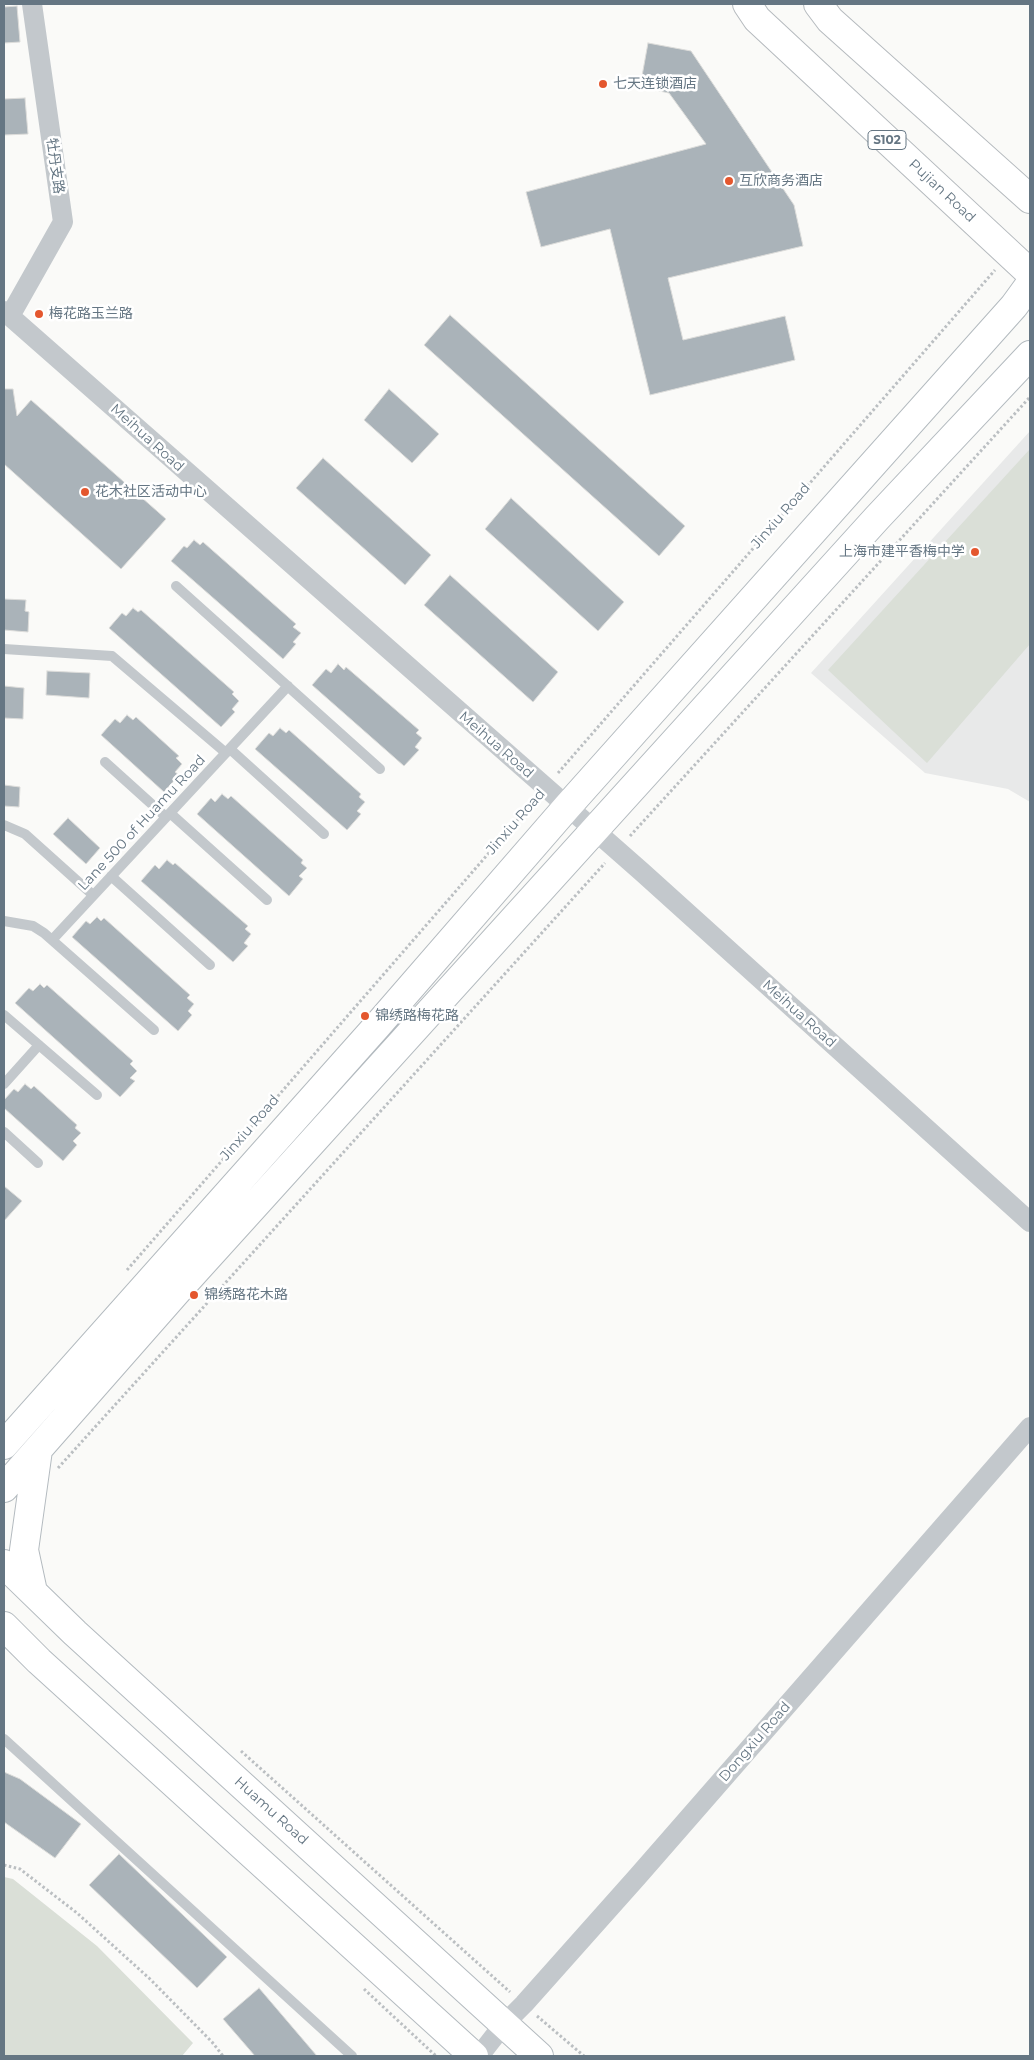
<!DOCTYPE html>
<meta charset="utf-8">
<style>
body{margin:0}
#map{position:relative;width:1034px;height:2060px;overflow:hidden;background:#fafaf8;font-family:Montserrat,sans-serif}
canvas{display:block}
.frame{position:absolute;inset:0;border:5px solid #657683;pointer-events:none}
</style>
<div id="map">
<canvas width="1034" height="2060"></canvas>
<div class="frame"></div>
</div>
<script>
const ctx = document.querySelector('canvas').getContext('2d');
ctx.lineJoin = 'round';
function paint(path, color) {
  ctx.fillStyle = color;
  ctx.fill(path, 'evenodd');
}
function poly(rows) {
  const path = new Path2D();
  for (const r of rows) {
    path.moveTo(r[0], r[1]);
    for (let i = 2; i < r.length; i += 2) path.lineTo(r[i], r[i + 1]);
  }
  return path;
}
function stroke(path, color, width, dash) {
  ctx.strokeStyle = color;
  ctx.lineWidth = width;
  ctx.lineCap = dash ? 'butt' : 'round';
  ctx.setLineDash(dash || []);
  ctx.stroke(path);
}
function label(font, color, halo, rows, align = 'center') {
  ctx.font = font + ' Montserrat,"Noto Sans SC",sans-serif';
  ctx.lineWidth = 5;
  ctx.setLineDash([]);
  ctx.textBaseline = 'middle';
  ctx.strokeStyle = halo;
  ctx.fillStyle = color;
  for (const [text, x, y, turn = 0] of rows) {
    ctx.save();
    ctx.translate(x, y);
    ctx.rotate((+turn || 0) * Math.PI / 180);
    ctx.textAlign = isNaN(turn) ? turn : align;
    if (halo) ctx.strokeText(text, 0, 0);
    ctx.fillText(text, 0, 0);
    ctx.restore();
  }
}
const built = poly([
 [1030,431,1030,802,1008,789,925,773,811,673]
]);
const green = poly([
 [1030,449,1030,644,927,763,828,670],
 [4,1877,13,1879,97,1946,193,2043,182,2056,4,2056]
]);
const building = poly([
 [17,6,20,42,4,43,4,7,17,6],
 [648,43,691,51,794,205,803,246,668,278,683,340,785,316,795,360,650,395,610,229,541,247,526,192,706,144,669,93,640,87,648,43],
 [25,98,28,134,4,135,4,99,25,98],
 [450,315,685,526,659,556,424,345,450,315],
 [4,389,13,389,17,416,31,400,166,519,121,569,4,464,4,389],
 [389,389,439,434,412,463,364,420,389,389],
 [323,458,431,555,405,585,296,488,323,458],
 [511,498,624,602,598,631,485,529,511,498],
 [194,540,200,545,203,542,296,624,293,627,301,633,293,642,296,644,283,659,171,561,184,546,187,548,194,540],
 [450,575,558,672,533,702,424,605,450,575],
 [4,599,26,600,25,611,29,612,28,632,4,630,4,599],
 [133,608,138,612,141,610,234,692,232,694,239,701,232,709,235,712,221,727,109,628,122,613,126,616,133,608],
 [338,664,344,670,346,667,419,730,416,733,422,738,415,747,419,750,404,766,312,685,326,669,331,673,338,664],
 [47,671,90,673,89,698,46,695,47,671],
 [4,686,24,688,23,719,4,718,4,686],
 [127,715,133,720,136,717,179,756,176,758,182,764,175,772,179,775,164,792,101,735,115,719,120,723,127,715],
 [280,728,286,733,289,730,361,794,359,797,365,802,357,811,361,814,347,830,255,749,269,733,273,736,280,728],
 [4,785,20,787,19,807,4,806,4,785],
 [222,794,228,799,231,796,303,860,301,863,307,868,299,876,303,879,289,896,197,814,211,798,215,802,222,794],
 [68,818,100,848,86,864,53,834,68,818],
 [167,860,173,865,175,863,248,926,245,929,251,934,244,943,248,946,233,962,141,881,155,865,159,869,167,860],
 [97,917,101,921,104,918,190,995,187,998,194,1004,188,1011,192,1015,178,1031,72,937,86,921,90,924,97,917],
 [40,984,44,988,47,985,133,1061,130,1064,137,1071,130,1078,135,1081,120,1097,15,1003,29,988,33,991,40,984],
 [25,1084,31,1089,34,1086,77,1125,75,1128,81,1133,73,1141,77,1145,63,1161,4,1108,4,1100,14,1089,18,1092,25,1084],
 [4,1186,22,1201,4,1221,4,1186],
 [4,1772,20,1779,81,1824,55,1858,4,1822,4,1772],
 [119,1854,227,1957,197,1988,89,1885,119,1854],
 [259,1988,317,2056,255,2056,223,2019,259,1988]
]);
const path = poly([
 [558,773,995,270],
 [630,836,1030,397],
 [127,1270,534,801],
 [58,1468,605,863],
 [241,1751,510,1992],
 [4,1865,20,1869,77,1913,150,1979,212,2042,223,2056],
 [364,1989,436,2056],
 [537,2016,584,2056]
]);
const lane = poly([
 [176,586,380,769],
 [4,649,112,656,226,753],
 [230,749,324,834],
 [105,762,166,817],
 [170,813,267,900],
 [4,825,25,834,93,895],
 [111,876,210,965],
 [4,921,33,926,44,933,154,1030],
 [52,940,288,686],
 [4,1015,97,1095],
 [4,1084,39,1045],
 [4,1132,38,1163],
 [4,1739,352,2056]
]);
const street = poly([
 [4,311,642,872,1030,1222],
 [10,316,63,222,32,4],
 [479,2056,504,2024,524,2004,638,1876,1030,1427]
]);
const secondary = poly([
 [4,1445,377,1026,567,807,1014,306,1030,284],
 [4,1488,179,1289,877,518,1030,355],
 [4,1564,75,1633,539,2056],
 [33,1592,24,1550,38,1450],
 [4,1626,39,1661,474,2056]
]);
const primary = poly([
 [747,4,757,19,1030,273],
 [818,4,830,20,1030,199]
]);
const markers = [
 [603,84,5,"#e4572e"],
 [729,181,5,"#e4572e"],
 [39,314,5,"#e4572e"],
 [85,492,5,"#e4572e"],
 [975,552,5,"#e4572e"],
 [365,1016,5,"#e4572e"],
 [194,1295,5,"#e4572e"]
];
const shields = [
 [887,140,38]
];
const shieldNames = [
 ["S102",887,140]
];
const poiNames = [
 ["七天连锁酒店",613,84],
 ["互欣商务酒店",739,181],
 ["梅花路玉兰路",49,314],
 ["花木社区活动中心",95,492],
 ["上海市建平香梅中学",965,552,"right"],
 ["锦绣路梅花路",375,1016],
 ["锦绣路花木路",204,1295]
];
const streetNames = [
 ["牡丹支路",55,166,82],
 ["Pujian Road",942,191,43],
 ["Meihua Road",147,438,42],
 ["Jinxiu Road",781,516,-49],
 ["Meihua Road",496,745,41],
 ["Jinxiu Road",516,822,-49],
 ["Lane 500 of Huamu Road",142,823,-47],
 ["Meihua Road",799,1014,42],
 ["Jinxiu Road",250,1128,-49],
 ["Dongxiu Road",755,1742,-49],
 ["Huamu Road",271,1811,42]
];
paint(built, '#e8e9e9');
paint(green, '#dadfd7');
paint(building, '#aab3b9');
stroke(building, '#dcdcda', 1);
stroke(secondary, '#b3babf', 30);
stroke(primary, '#b5babe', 30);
stroke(path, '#bbbfc2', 3, [2.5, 2.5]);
stroke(lane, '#c3c8cc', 10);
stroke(street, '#c3c8cc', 20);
stroke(secondary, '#fff', 28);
stroke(primary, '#fff', 28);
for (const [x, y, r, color] of markers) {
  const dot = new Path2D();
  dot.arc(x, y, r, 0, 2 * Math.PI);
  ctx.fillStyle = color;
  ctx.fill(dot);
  stroke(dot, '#fff', 2);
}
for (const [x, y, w] of shields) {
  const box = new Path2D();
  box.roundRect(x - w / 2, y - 9.5, w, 19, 4);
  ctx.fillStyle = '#fff';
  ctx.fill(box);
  stroke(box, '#657683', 1);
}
label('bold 12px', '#657683', null, shieldNames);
label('14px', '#657683', '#fff', poiNames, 'left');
label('14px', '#657683', '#fff', streetNames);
</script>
